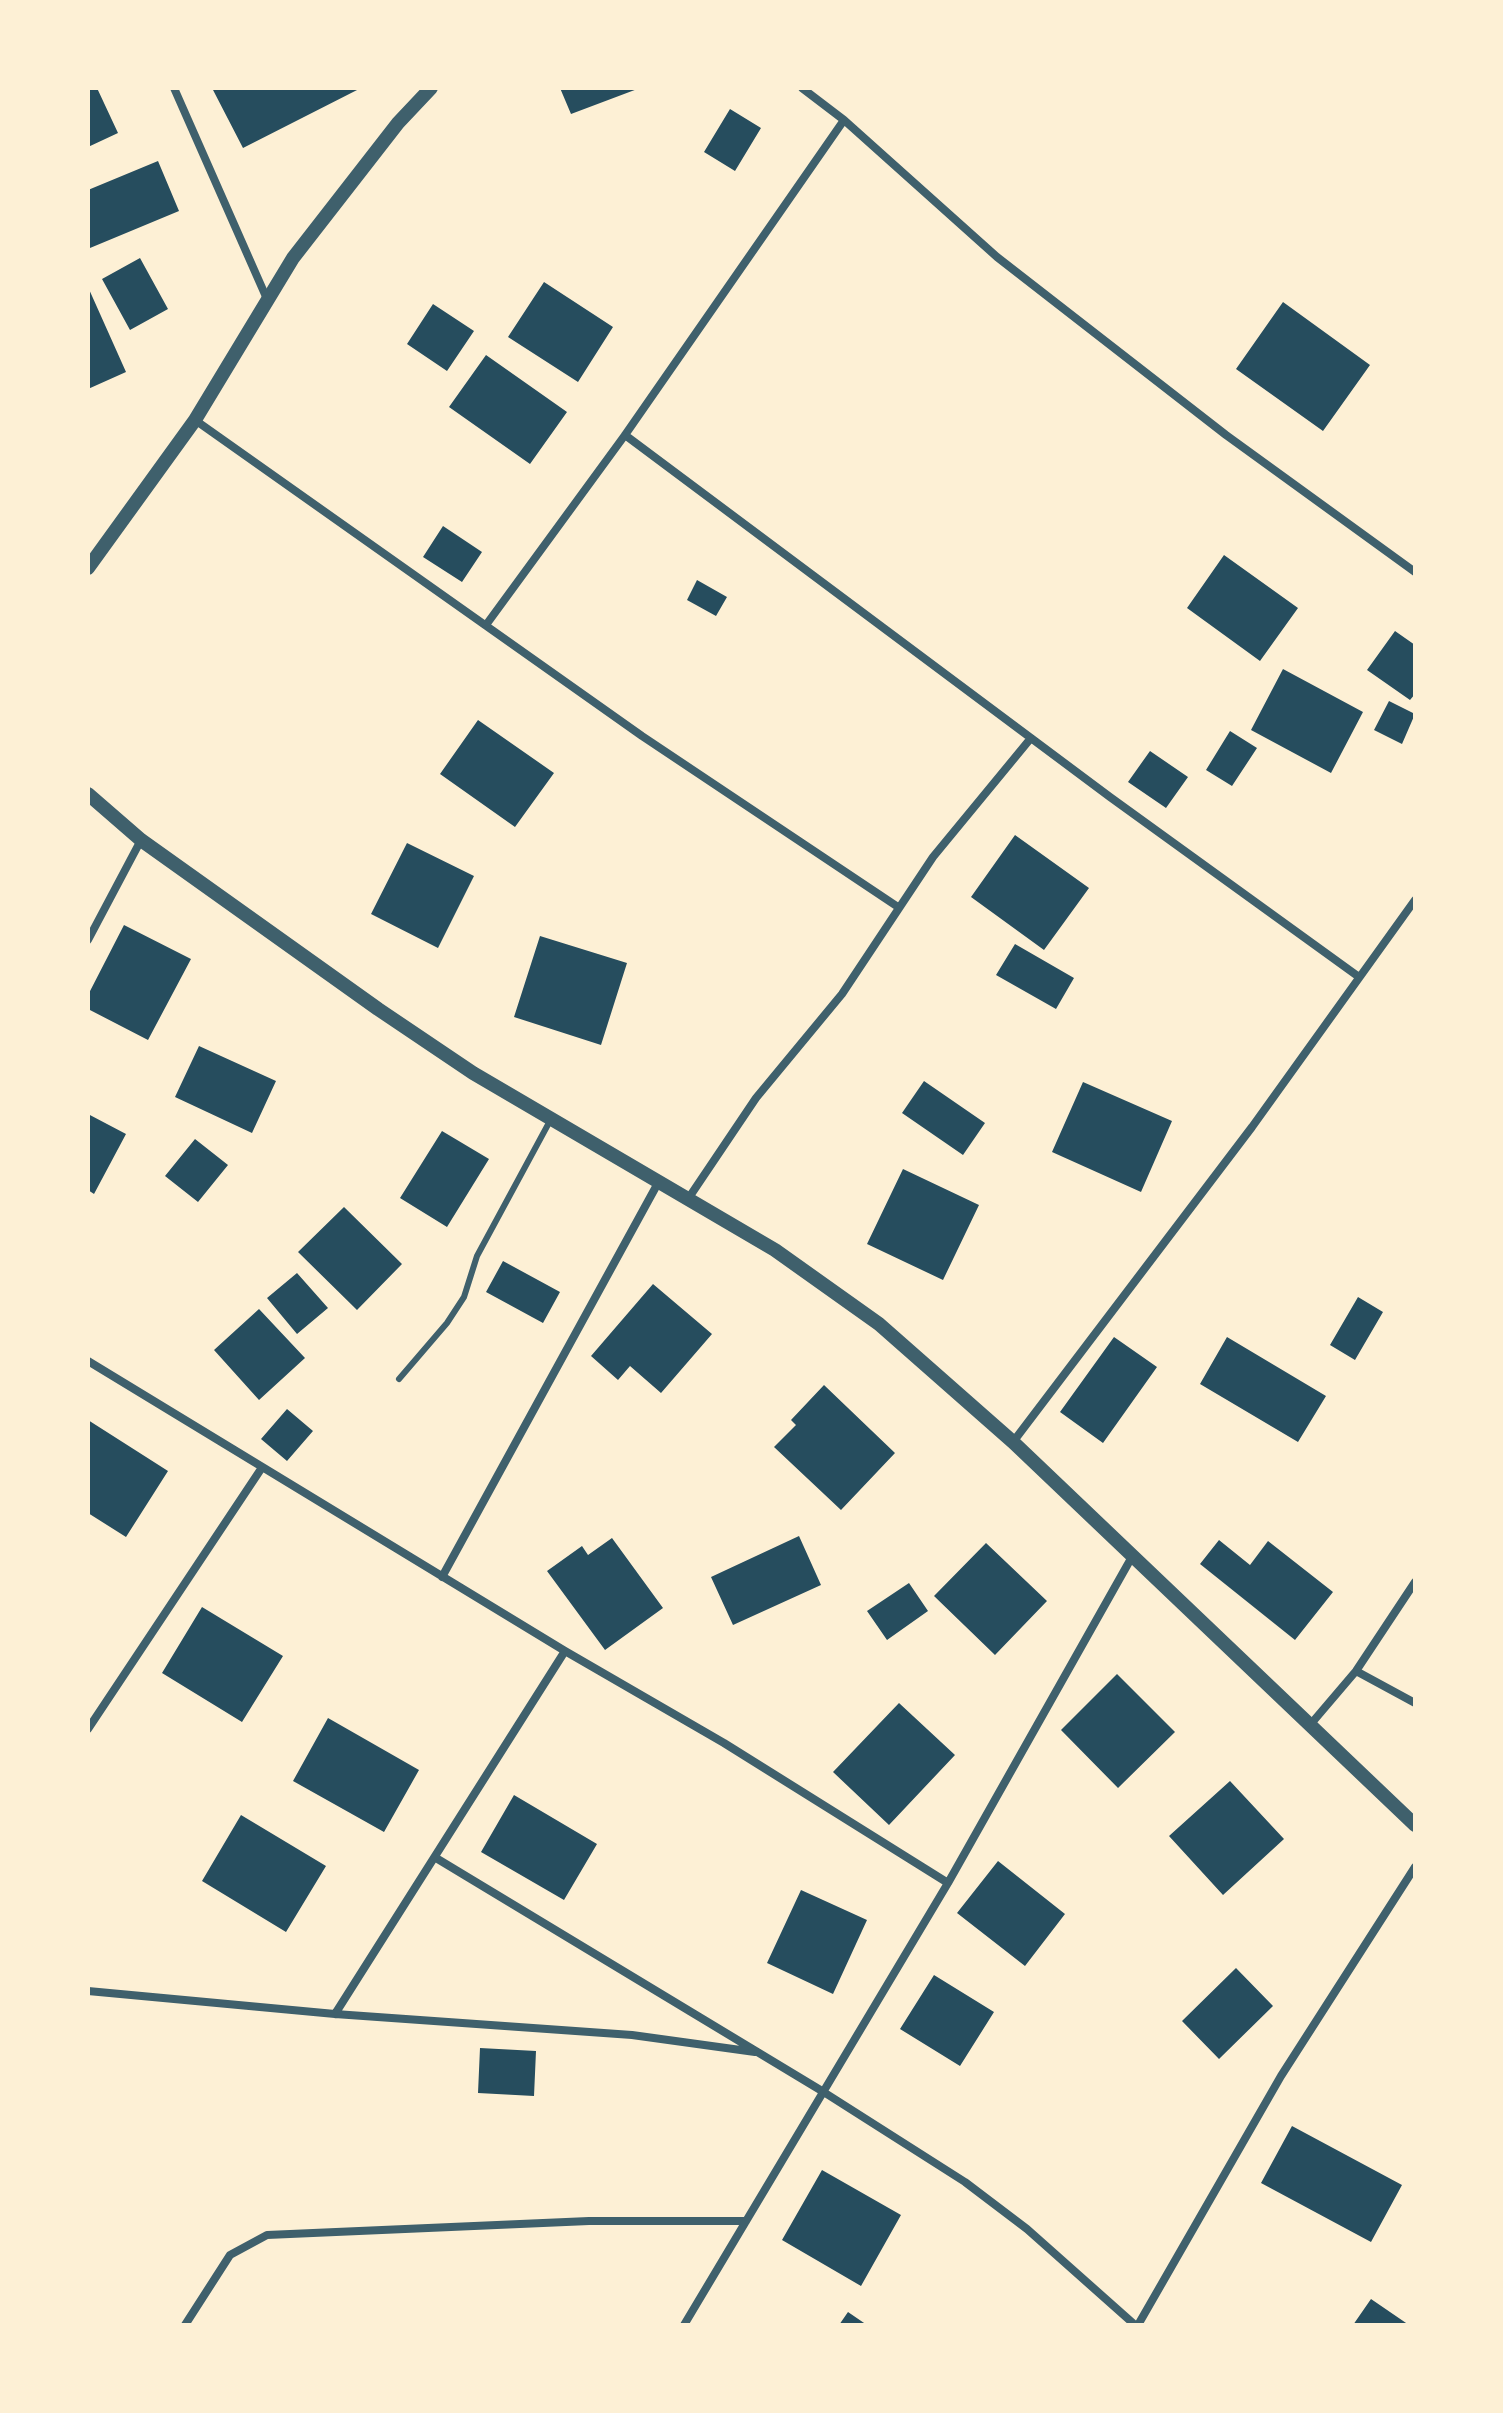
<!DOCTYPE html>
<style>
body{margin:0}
#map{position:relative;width:1503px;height:2413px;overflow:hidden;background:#fdf0d5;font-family:"PT Sans Narrow",sans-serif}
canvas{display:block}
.frame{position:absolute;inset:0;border:90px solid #fdf0d5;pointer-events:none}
</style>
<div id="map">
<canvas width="1503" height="2413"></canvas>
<div class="frame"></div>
</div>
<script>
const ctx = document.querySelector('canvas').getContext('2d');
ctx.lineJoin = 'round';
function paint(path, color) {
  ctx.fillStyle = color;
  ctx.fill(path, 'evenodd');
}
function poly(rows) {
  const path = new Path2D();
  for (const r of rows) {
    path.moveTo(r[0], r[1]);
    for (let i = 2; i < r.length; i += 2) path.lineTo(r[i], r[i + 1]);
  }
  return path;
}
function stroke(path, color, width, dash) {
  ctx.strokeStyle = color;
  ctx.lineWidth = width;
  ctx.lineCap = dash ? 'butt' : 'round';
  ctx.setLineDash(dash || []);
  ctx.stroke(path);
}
const building = poly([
 [97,88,118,133,88,147,88,89],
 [212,88,361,88,243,148],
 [560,88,640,88,571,114],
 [730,109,761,128,735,171,704,152],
 [158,161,179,211,90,248,88,190],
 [140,258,168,309,130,330,102,279],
 [544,282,613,327,578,382,508,337],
 [88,287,126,372,88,389],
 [1283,302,1370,365,1323,431,1236,369],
 [433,304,474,331,447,371,407,344],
 [486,355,567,412,530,464,449,407],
 [443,526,482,552,462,582,423,557],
 [1224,555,1298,608,1260,661,1187,608],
 [697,580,727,597,716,616,687,600],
 [1395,631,1415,645,1415,694,1410,700,1367,670],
 [1283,669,1363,712,1331,773,1251,730],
 [1389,701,1415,714,1402,744,1374,730],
 [478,720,554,773,515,827,440,774],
 [1230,731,1257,748,1232,786,1206,770],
 [1150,751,1188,777,1166,808,1128,782],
 [1015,835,1089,888,1044,950,971,897],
 [407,843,474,876,438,948,371,914],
 [124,925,191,959,148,1040,88,1009,88,995],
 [540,936,627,963,601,1045,514,1017],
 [1015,944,1074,978,1056,1009,996,975],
 [199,1046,276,1081,252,1133,175,1097],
 [924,1081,985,1123,963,1155,902,1113],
 [1083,1082,1172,1121,1141,1192,1052,1152],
 [88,1114,126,1134,94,1194,88,1190],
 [442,1131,489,1159,447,1227,400,1198],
 [195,1139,228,1165,198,1202,165,1176],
 [903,1169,979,1205,943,1280,867,1244],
 [344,1207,402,1264,357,1310,298,1252],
 [503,1261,560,1292,543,1323,486,1292],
 [297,1273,328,1308,297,1334,267,1298],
 [653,1284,712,1334,661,1393,630,1366,618,1380,591,1356],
 [1358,1297,1383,1312,1355,1360,1330,1345],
 [259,1309,305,1358,259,1400,214,1350],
 [1114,1337,1157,1367,1103,1443,1060,1412],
 [1227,1337,1326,1396,1298,1442,1200,1384],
 [824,1385,895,1453,841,1510,774,1447,796,1425,791,1420],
 [287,1409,313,1431,287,1461,261,1439],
 [88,1420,168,1471,126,1537,88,1513],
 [799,1536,821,1585,733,1625,711,1577],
 [612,1538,663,1608,605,1650,547,1571,582,1546,588,1555],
 [1219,1540,1250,1565,1268,1541,1333,1592,1295,1640,1200,1564],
 [986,1543,1047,1601,995,1655,934,1596],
 [909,1583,928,1611,887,1640,867,1611],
 [202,1607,283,1656,242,1722,162,1673],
 [1117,1674,1175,1732,1118,1788,1061,1730],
 [899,1703,955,1755,889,1825,833,1772],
 [328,1718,419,1770,384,1832,293,1781],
 [1230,1781,1284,1839,1223,1895,1169,1836],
 [514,1795,597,1844,564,1900,481,1852],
 [241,1815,326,1866,286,1932,202,1881],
 [998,1861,1065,1914,1025,1966,957,1913],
 [801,1890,867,1920,833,1994,767,1963],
 [1236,1968,1273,2006,1219,2059,1182,2021],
 [934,1975,994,2012,960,2066,900,2029],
 [480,2048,536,2051,534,2096,478,2093],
 [1292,2126,1402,2185,1371,2242,1261,2183],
 [822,2170,901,2215,861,2286,782,2240],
 [1371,2299,1409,2325,1353,2325],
 [848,2312,867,2325,839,2325]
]);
const service = poly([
 [399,1379,447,1323,464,1297,477,1256,551,1119]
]);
const minor = poly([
 [174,88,267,299],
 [802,88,844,120,997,257,1226,435,1415,572],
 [195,420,642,736,898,907],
 [625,435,1110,797,1359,977],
 [486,625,625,435,844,120],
 [88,940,141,840],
 [688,1199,756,1098,842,994,933,857,1031,738],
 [88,1361,565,1651,724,1743,948,1883],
 [1013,1442,1252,1127,1415,900],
 [442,1577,658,1183],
 [1356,1671,1415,1703],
 [1310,1725,1356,1671,1415,1582],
 [88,1729,261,1469],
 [436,1858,822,2091,965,2182,1027,2229,1135,2325],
 [88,1991,335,2014,632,2035,755,2052],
 [335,2014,565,1651],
 [185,2325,230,2255,267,2235,589,2221,746,2221],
 [684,2325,948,1883,1133,1555],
 [1138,2325,1281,2076,1415,1867]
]);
const tertiary = poly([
 [88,568,195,420,293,258,398,123,431,88],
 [88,794,141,840,378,1009,473,1073,775,1250,879,1324,1013,1442,1415,1825]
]);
paint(building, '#264d5e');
stroke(service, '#3f606c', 6);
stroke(minor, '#3f606c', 8);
stroke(tertiary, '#3f606c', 14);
</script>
